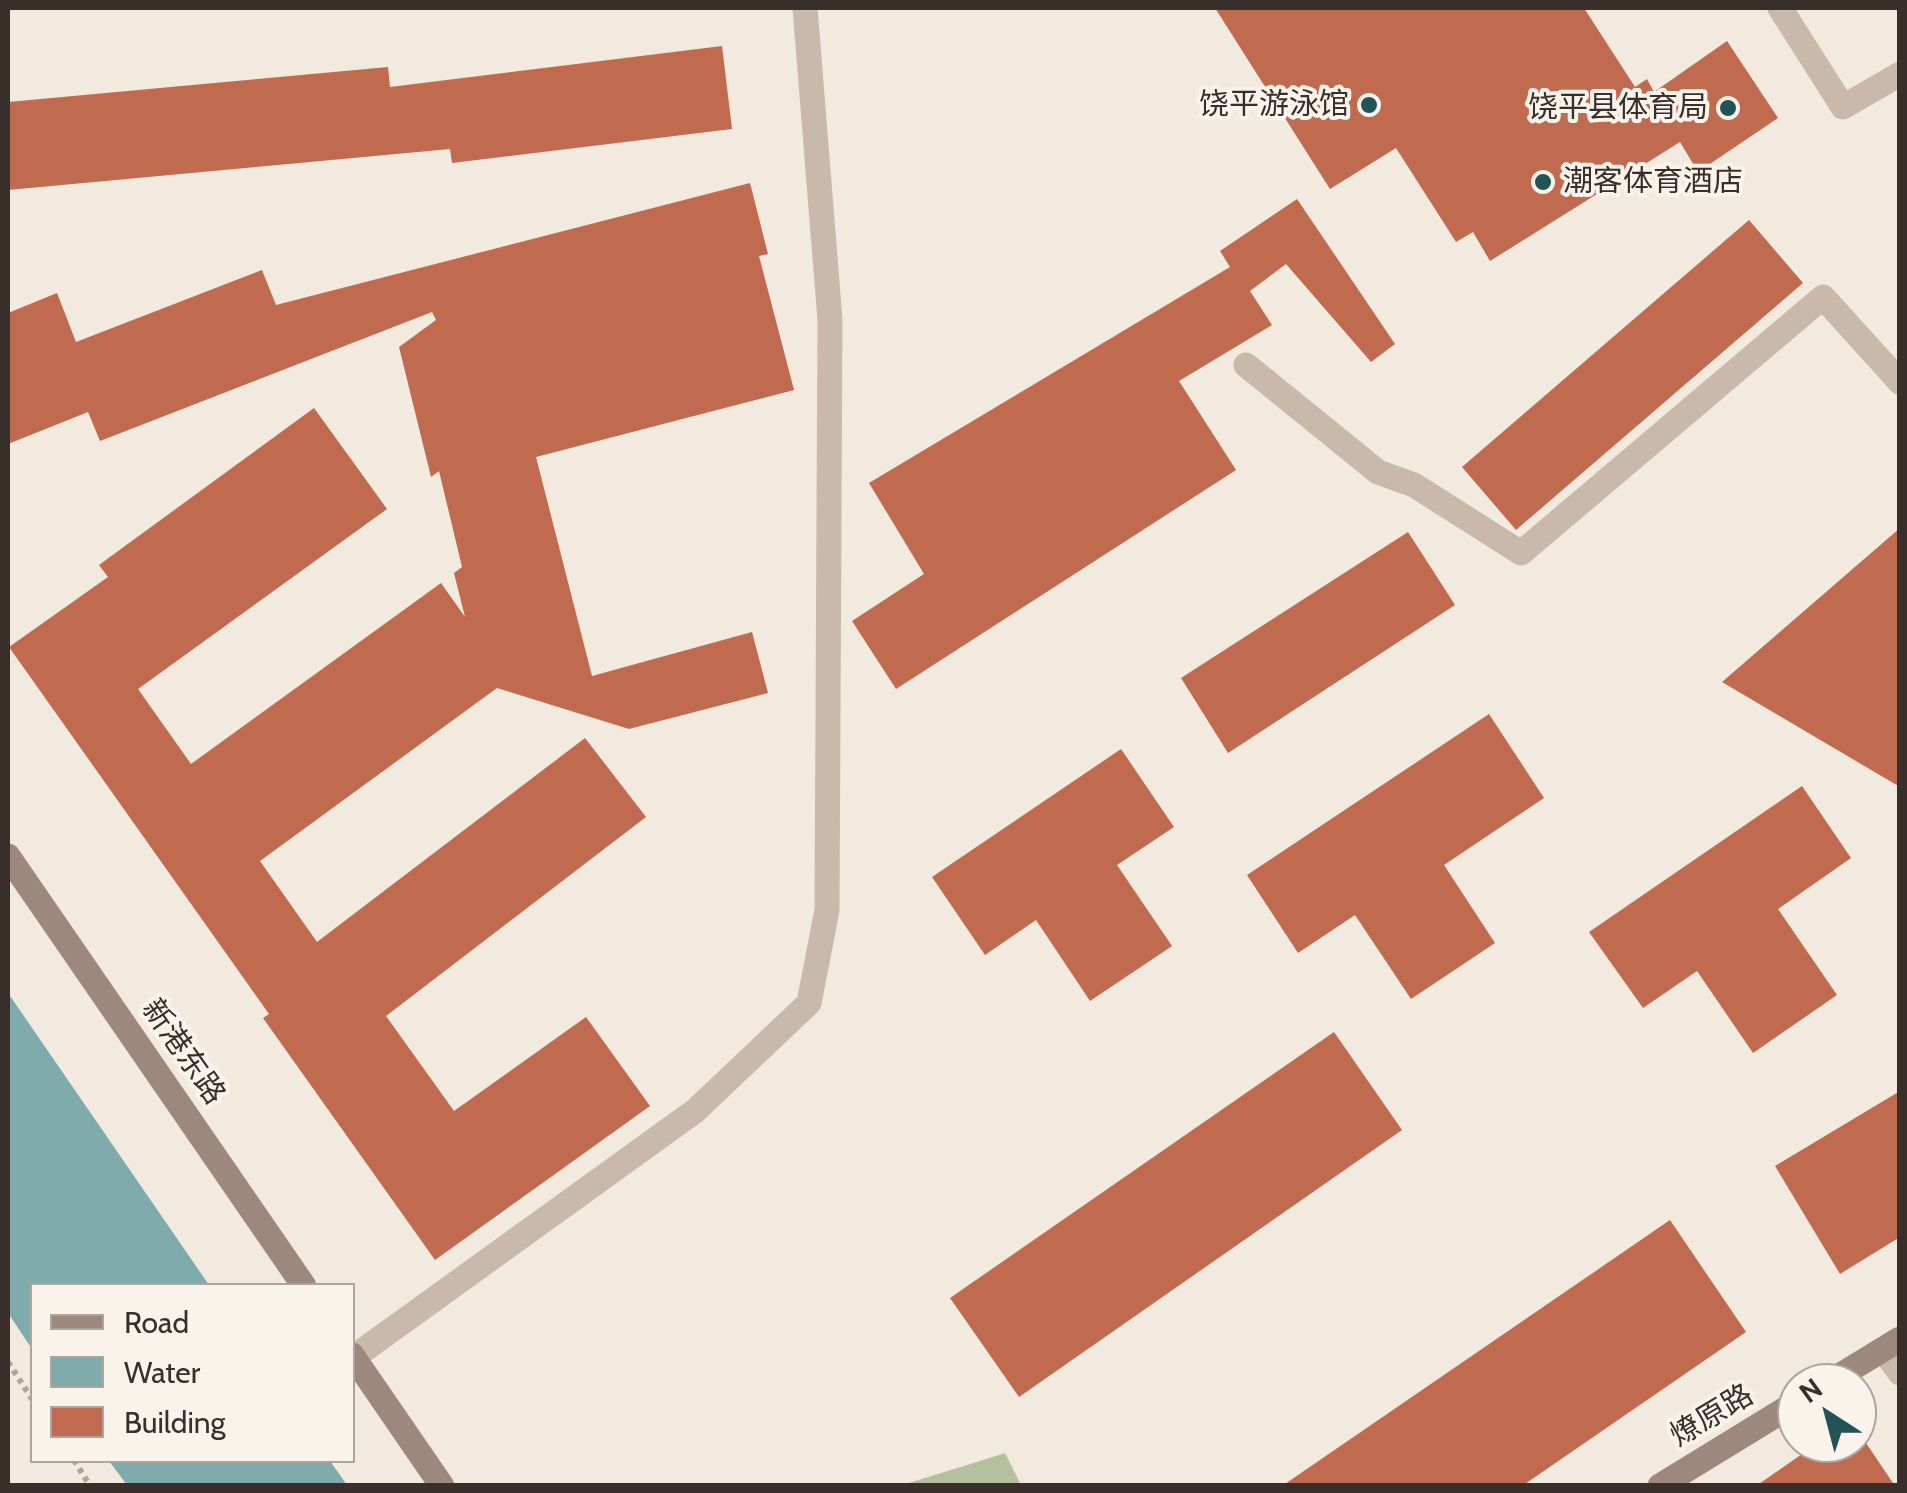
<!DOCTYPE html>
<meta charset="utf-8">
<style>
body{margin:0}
#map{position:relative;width:1907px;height:1493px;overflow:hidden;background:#f2e9df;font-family:Cabin,sans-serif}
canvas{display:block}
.frame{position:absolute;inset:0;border:10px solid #382e2a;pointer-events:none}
.legend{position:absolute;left:30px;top:1283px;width:325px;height:180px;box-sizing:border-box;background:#f9f3eb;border:2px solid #aca49e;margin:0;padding:12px 18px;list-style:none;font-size:30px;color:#382e2a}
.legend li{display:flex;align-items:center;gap:20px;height:50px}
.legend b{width:50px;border:2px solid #aca49e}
.north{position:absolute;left:1777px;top:1363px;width:100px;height:100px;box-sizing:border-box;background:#f9f3eb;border:2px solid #aca49e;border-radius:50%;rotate:324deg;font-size:28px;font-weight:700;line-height:40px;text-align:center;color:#382e2a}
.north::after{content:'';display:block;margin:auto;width:35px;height:45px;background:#215357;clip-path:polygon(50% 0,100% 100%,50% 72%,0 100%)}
</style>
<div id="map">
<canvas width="1907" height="1493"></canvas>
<div class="frame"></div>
<ul class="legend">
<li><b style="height:12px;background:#9d887d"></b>Road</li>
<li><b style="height:28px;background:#7fabad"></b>Water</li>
<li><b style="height:28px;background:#c06b4f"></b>Building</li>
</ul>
<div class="north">N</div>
</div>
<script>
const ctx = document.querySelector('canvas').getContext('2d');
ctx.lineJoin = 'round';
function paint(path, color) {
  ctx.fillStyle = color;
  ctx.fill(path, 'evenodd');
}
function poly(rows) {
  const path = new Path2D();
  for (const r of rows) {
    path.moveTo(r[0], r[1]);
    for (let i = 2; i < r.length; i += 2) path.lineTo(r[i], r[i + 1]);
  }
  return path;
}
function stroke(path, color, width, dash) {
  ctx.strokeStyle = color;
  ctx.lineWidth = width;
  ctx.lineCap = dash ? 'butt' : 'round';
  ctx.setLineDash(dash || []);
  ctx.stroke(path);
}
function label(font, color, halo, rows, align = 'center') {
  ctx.font = font + ' Cabin,"Noto Sans SC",sans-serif';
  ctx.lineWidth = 8;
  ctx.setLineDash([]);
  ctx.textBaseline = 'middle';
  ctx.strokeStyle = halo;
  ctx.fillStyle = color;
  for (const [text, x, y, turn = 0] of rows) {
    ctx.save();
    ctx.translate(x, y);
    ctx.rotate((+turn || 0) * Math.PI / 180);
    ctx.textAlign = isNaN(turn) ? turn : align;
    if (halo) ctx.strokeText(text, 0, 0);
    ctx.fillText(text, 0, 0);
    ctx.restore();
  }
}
const green = poly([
 [1005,1453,1021,1485,902,1485,980,1461]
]);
const water = poly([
 [8,993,209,1285,32,1286,32,1349,8,1313],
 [109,1461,330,1461,347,1485,127,1485]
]);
const building = poly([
 [1215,8,1584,8,1635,87,1647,79,1654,92,1727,41,1778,118,1698,172,1680,142,1490,261,1473,232,1456,242,1396,148,1330,189],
 [722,46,732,129,452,163,450,149,8,190,8,102,388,67,390,87],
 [750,183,768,254,759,256,794,390,536,457,592,676,752,632,768,693,629,729,497,688,260,861,317,942,585,738,646,817,386,1016,454,1111,586,1017,650,1106,435,1260,263,1018,269,1014,9,647,108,577,99,565,314,408,387,509,138,689,191,764,441,583,465,617,454,573,462,567,439,471,431,477,399,347,436,320,432,312,100,441,88,412,8,444,8,313,57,293,76,342,262,270,276,305],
 [1297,199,1395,344,1371,362,1286,264,1250,291,1272,325,1179,381,1236,470,896,689,852,621,924,574,869,483,1230,267,1220,251],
 [1749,220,1803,283,1516,530,1462,467],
 [1900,528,1900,787,1722,682],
 [1408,532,1455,605,1228,753,1181,678],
 [1489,714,1544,798,1444,865,1495,943,1411,999,1355,915,1298,953,1247,875],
 [1121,749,1174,827,1117,865,1172,946,1090,1001,1036,920,985,955,932,877],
 [1802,786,1851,858,1778,909,1837,995,1753,1053,1697,971,1643,1008,1589,932],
 [1334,1032,1402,1130,1019,1397,950,1298],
 [1900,1091,1900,1237,1840,1274,1775,1166],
 [1670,1220,1746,1332,1522,1486,1282,1486],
 [1818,1443,1866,1443,1895,1486,1756,1486]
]);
const path = poly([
 [8,1362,32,1399],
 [74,1460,90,1486]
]);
const service = poly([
 [1246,365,1378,472,1414,485,1521,553,1823,297,1900,382]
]);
const minor = poly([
 [1780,8,1843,107,1900,74]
]);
const tertiary = poly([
 [1883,1350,1900,1373],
 [354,1357,695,1111,809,1003,827,910,830,320,805,8]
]);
const secondary = poly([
 [8,856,304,1286],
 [352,1355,442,1486],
 [1828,1383,1900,1339],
 [1660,1486,1797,1402]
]);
const markers = [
 [1369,105,10,"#215357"],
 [1728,108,10,"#215357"],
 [1543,182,10,"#215357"]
];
const poiNames = [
 ["饶平游泳馆",1349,105],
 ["饶平县体育局",1708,108],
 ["潮客体育酒店",1563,182,"left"]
];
const streetNames = [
 ["新港东路",183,1052,55],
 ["燎原路",1712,1416,-31]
];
paint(green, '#b5c09f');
paint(water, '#7fabad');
paint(building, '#c06b4f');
stroke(path, '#b5a395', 6, [5, 5]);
stroke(service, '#c9b9ab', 25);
stroke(minor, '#c9b9ab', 25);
stroke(tertiary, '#c9b9ab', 25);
stroke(secondary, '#9d887d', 25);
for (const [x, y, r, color] of markers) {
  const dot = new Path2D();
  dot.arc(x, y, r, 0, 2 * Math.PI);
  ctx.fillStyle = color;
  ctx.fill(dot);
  stroke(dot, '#f9f3eb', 4);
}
label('30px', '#382e2a', '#f9f3eb', poiNames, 'right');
label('30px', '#382e2a', '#f9f3eb', streetNames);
</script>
